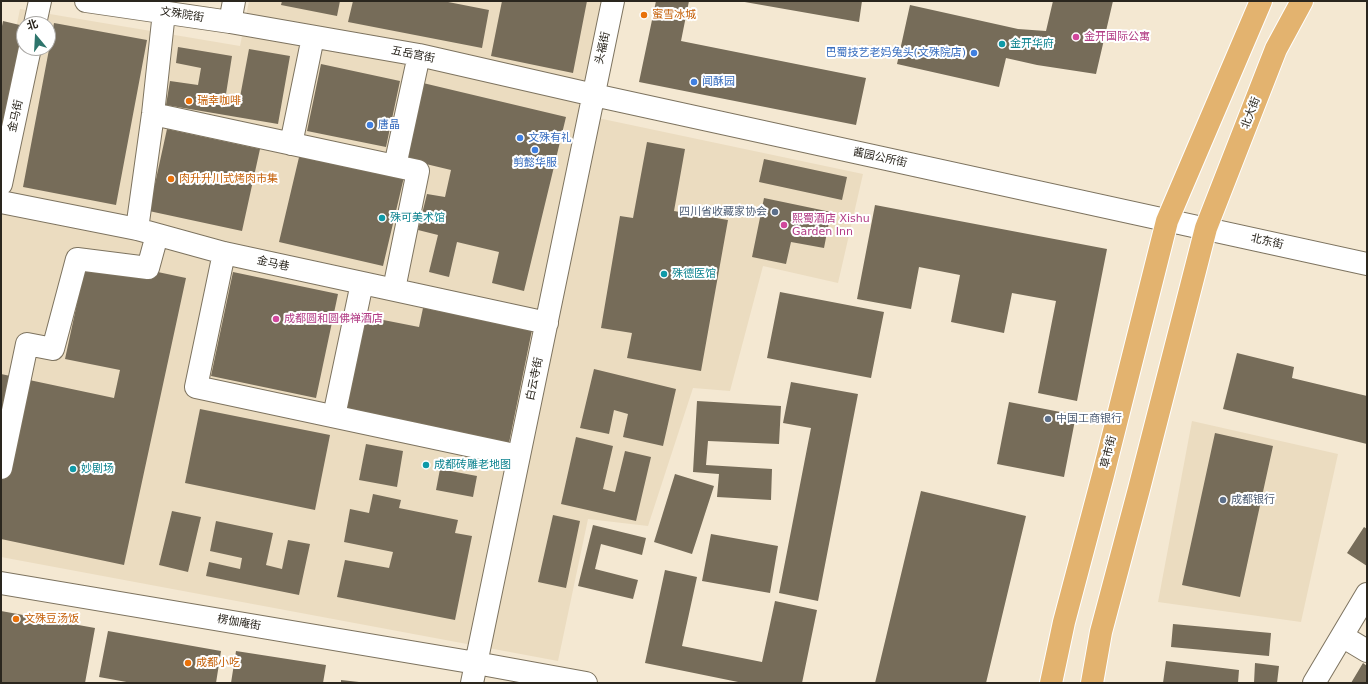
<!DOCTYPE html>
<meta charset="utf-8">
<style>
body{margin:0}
#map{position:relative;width:1368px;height:684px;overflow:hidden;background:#f4e8d2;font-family:"DejaVu Sans","Noto Sans SC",sans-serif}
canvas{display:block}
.frame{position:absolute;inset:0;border:2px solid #2a261e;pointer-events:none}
.north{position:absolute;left:16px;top:16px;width:40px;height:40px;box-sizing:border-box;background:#fff;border:1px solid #aaa8a5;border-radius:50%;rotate:342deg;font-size:11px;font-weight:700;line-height:16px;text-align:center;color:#2a261e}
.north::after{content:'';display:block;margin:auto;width:14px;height:18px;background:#2e756c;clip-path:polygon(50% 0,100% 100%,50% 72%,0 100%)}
</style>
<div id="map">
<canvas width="1368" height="684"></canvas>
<div class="frame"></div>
<div class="north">北</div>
</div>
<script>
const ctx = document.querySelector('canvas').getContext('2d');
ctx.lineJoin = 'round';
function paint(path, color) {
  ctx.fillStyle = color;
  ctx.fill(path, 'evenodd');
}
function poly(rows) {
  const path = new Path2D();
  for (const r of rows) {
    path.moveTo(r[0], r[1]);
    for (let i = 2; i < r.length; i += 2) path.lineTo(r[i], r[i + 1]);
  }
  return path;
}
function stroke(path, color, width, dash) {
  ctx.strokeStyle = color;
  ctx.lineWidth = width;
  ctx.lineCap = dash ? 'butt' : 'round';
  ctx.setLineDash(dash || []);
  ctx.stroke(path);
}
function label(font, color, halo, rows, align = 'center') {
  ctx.font = font + ' "DejaVu Sans","Noto Sans SC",sans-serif';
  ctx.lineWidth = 4;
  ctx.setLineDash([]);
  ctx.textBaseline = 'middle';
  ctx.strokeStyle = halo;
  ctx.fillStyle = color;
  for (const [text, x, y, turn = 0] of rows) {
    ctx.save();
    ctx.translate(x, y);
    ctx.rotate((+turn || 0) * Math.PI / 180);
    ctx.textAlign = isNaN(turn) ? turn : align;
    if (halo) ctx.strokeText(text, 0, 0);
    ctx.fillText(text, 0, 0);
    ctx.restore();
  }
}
const built = poly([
 [249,1,601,1,579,114,863,174,838,283,763,266,730,391,693,388,648,526,588,519,558,661,1,557,1,101,20,9,240,46],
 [24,24,48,24,48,48,24,48],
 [1192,421,1338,454,1301,622,1158,602]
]);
const building = poly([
 [282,1,340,1,337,16,281,5],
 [353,1,443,1,489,10,482,48,348,22],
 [502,1,587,1,573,73,491,56],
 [656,1,689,1,681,41,866,78,856,125,639,82],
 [739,1,862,1,859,22],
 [1053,1,1113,1,1096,74,1037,65,1006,58,999,87,897,64,910,5,1018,29,1046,31],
 [3,21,24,26,24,42,1,141,1,31],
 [54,23,147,40,116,205,23,187],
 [178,47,232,56,226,94,240,97,249,49,290,56,278,124,166,105,170,81,198,85,201,68,176,63],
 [321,64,400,81,386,147,307,131],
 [423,83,566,117,524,291,492,283,499,252,457,242,449,277,429,272,438,235,418,230,427,194,445,197,451,170,405,159],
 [167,129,260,149,242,231,149,211],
 [647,142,685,149,674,211,728,220,701,371,627,358,632,333,601,328,620,216,633,218],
 [300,153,404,177,383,266,279,242],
 [764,159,847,177,842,200,759,182],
 [764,198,831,212,824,248,791,242,786,264,752,257],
 [875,205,1107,249,1077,401,1038,393,1056,301,1012,293,1004,333,951,322,960,275,919,267,911,309,857,299],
 [87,257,186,278,124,565,1,539,1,374,114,398,120,370,65,359],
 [233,272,338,294,316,398,211,376],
 [780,292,884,312,871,378,767,358],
 [423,308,532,330,509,443,343,410,363,316,419,327],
 [1237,353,1294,367,1292,378,1367,396,1367,444,1223,409],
 [594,369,676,389,663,446,623,437,628,414,614,410,609,434,580,428],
 [791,382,858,394,818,601,779,593,811,428,783,423],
 [697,401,781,406,779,444,708,441,706,465,772,469,771,500,717,497,719,474,693,472],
 [1009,402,1076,415,1064,477,997,464],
 [200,409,330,435,315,510,185,483],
 [1215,433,1273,446,1240,597,1182,585],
 [576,437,613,446,603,489,615,492,625,451,651,457,636,521,561,504],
 [366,444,403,451,397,487,359,480],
 [440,469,477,476,473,497,436,490],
 [675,474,714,486,692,554,654,542],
 [921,491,1026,516,986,683,875,683],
 [373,494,401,500,399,508,458,520,455,533,472,536,455,620,337,597,345,560,389,568,393,552,344,542,350,509,369,513],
 [172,511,201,517,188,572,159,565],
 [553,515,580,521,566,588,538,582],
 [216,521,273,533,266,565,282,569,288,540,310,544,299,595,206,576,209,562,240,569,242,558,210,551],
 [593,525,646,538,642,555,601,544,595,569,638,580,633,599,578,586],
 [1364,527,1367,529,1367,566,1347,553],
 [711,534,778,546,770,593,702,581],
 [665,570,697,577,682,646,762,662,775,601,817,610,802,683,743,683,645,663],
 [1,611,95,628,85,683,1,683],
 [1173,624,1271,633,1269,656,1171,647],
 [108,631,221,651,216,683,132,683,99,677],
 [236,651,326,665,323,683,231,683],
 [1166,661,1239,670,1238,683,1163,683],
 [1255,663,1279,666,1277,683,1254,683],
 [1363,663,1367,666,1367,683,1351,683],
 [341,680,359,682,359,683,341,683]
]);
const minor = poly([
 [86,1,230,22,419,55,594,95,1367,264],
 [230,22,234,1],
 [35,24,40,1],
 [153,114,418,171,394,289],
 [291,144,313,37],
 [395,166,419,55],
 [1,184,30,48],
 [1,202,137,229,224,253,547,323],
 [137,229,153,114,164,12],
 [224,253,196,387,519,456],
 [334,416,362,283],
 [1,468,27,344,53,349,77,259,148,268,157,235],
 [1,583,476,663,586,683],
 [1342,636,1367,651],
 [472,683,613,1],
 [1314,683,1367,594]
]);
const major = poly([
 [1051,683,1064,622,1103,475,1167,221,1261,1],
 [1092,683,1101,632,1139,489,1206,228,1276,49,1302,1]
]);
const markers = [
 [644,15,4,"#e8710a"],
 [1076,37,4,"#d1479c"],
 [1002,44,4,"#0f9aa8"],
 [974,53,4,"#3f7fe0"],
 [694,82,4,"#3f7fe0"],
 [189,101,4,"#e8710a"],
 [370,125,4,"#3f7fe0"],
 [520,138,4,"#3f7fe0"],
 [535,150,4,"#3f7fe0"],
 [171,179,4,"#e8710a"],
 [775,212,4,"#5c6f8a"],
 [382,218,4,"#0f9aa8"],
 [784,225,4,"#d1479c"],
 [664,274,4,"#0f9aa8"],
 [276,319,4,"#d1479c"],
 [1048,419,4,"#5c6f8a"],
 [426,465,4,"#0f9aa8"],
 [73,469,4,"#0f9aa8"],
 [1223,500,4,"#5c6f8a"],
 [16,619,4,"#e8710a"],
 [188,663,4,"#e8710a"]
];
const streetNames = [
 ["文殊院街",182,15,9],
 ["头福街",603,48,-78],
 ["五岳宫街",413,55,11],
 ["北大街",1251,113,-69],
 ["金马街",16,116,-78],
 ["酱园公所街",880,158,12],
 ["北东街",1267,242,13],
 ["金马巷",273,264,12],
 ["白云寺街",535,379,-78],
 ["草市街",1109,452,-76],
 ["楞伽庵街",239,623,10]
];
const foodNames = [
 ["蜜雪冰城",652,15],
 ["瑞幸咖啡",197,101],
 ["肉升升川式烤肉市集",179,179],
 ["文殊豆汤饭",24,619],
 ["成都小吃",196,663]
];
const hotelNames = [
 ["金开国际公寓",1084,37],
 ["熙蜀酒店 Xishu",792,219],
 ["Garden Inn",792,232],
 ["成都圆和圆佛禅酒店",284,319]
];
const cultureNames = [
 ["金开华府",1010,44],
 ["殊可美术馆",390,218],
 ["殊德医馆",672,274],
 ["成都砖雕老地图",434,465],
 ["妙剧场",81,469]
];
const shopNames = [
 ["巴蜀技艺老妈兔头(文殊院店)",966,53,"right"],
 ["闻酥园",702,82],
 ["唐晶",378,125],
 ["文殊有礼",528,138],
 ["剪懿华服",535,163,"center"]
];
const serviceNames = [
 ["四川省收藏家协会",767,212,"right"],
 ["中国工商银行",1056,419],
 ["成都银行",1231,500]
];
paint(built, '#ebdcc0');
paint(building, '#766c59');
stroke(minor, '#7d735f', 24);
stroke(major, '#fff', 24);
stroke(minor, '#fff', 22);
stroke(major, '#e3b36f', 22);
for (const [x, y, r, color] of markers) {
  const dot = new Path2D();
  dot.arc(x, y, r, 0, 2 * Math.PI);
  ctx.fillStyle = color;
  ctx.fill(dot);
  stroke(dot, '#fff', 1.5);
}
label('11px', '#2a261e', '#fff', streetNames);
label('11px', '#c56008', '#fff', foodNames, 'left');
label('11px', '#b23c85', '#fff', hotelNames, 'left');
label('11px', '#0d838f', '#fff', cultureNames, 'left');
label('11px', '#366cbe', '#fff', shopNames, 'left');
label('11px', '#4e5e75', '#fff', serviceNames, 'left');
</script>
